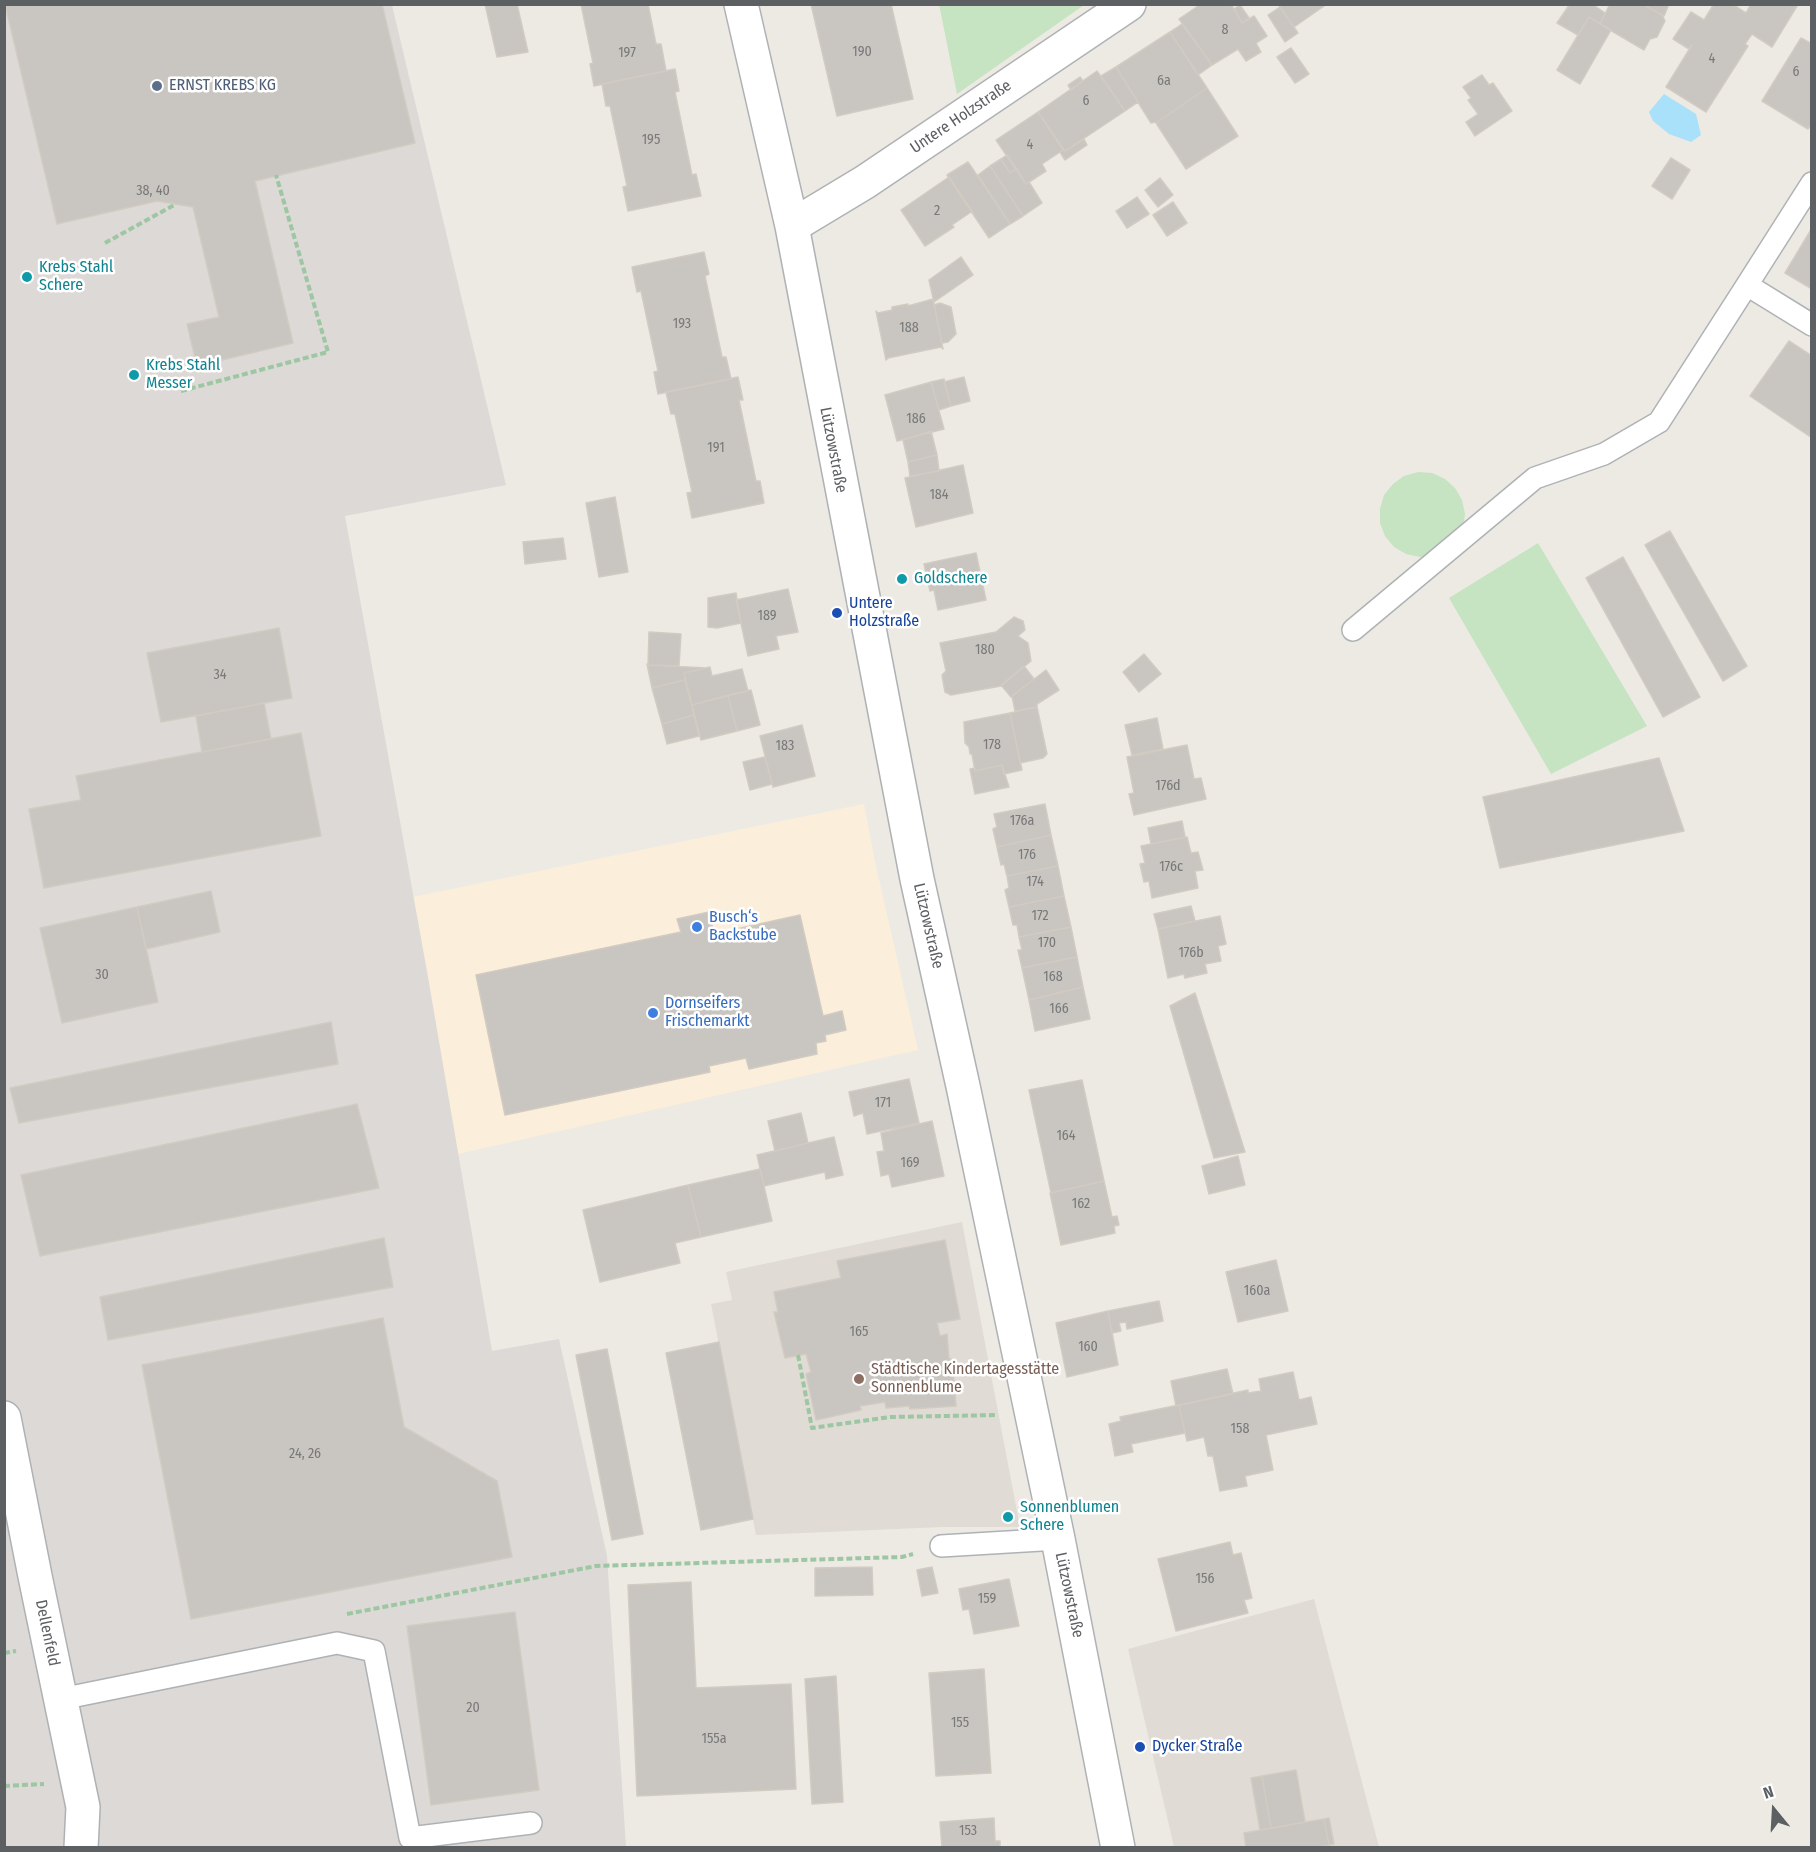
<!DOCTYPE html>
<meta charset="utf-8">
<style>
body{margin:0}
#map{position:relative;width:1816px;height:1852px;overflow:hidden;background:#edeae4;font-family:"Fira Sans Condensed",sans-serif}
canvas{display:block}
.frame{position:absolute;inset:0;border:6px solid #5c6063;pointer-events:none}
.north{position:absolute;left:1744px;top:1780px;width:60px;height:60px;-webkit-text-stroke:4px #fff;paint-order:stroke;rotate:342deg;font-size:16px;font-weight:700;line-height:24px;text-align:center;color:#5c6063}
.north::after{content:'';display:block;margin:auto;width:21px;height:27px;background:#5c6063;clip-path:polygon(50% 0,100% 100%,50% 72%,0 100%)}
</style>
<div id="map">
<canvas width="1816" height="1852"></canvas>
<div class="frame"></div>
<div class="north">N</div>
</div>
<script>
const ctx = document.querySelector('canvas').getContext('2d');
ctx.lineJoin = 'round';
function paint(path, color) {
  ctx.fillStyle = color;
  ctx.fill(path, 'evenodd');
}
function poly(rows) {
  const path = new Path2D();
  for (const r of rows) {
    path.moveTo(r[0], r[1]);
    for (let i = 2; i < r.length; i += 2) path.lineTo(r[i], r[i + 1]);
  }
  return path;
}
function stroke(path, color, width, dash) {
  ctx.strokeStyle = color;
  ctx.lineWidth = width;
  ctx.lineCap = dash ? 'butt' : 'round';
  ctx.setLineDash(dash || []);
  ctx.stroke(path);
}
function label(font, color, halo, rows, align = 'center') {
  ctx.font = font + ' "Fira Sans Condensed",sans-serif';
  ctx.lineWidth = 5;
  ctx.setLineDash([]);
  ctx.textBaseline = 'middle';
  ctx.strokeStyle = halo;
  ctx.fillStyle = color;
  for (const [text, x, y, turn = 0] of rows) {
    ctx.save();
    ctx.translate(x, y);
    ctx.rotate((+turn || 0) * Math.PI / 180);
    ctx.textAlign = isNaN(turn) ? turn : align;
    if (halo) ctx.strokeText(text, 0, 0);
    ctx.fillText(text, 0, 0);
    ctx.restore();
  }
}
const commercial = poly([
 [864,804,875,862,918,1050,458,1154,413,897]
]);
const industrial = poly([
 [5,5,392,5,506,485,345,516,428,977,492,1351,559,1339,607,1556,626,1847,5,1848]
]);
const education = poly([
 [962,1222,1020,1527,943,1527,756,1535,711,1304,732,1300,726,1272],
 [1314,1599,1379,1847,1174,1847,1128,1649]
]);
const green = poly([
 [939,4,1084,4,1084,5,957,94],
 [1418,472,1432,473,1445,479,1455,488,1462,500,1465,514,1463,528,1434,556,1420,557,1406,554,1394,547,1385,536,1380,523,1380,509,1384,495,1393,484,1404,476],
 [1538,543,1647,726,1551,774,1449,598]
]);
const water = poly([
 [1664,94,1696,114,1701,135,1691,142,1669,134,1653,121,1649,112]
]);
const building = poly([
 [5,4,382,4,415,143,255,181,293,343,197,366,187,324,219,317,193,207,157,201,57,224,5,4],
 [485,4,517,4,528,52,497,57,485,4],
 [581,4,648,4,656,44,661,44,666,71,594,86,590,64,593,63,581,4],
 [811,4,891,4,913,99,837,116,811,4],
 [1201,4,1231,4,1242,23,1254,16,1267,36,1256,43,1261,52,1246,61,1238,49,1212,65,1179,19,1201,4],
 [1278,4,1327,4,1294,27,1278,4],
 [1570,4,1592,4,1605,13,1600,24,1589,17,1578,35,1557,23,1570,4],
 [1610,4,1642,4,1662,15,1665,21,1657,37,1650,39,1644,50,1600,24,1610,4],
 [1642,4,1669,4,1664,16,1642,4],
 [1714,4,1732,4,1746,13,1751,4,1794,4,1797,6,1772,47,1752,34,1745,44,1748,46,1706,112,1666,87,1692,45,1689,49,1673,39,1691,12,1704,20,1714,4],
 [1240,5,1249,18,1242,23,1234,9,1240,5],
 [1280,7,1298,33,1285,42,1268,15,1280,7],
 [1589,17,1611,30,1580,84,1557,70,1589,17],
 [1182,24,1212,65,1198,75,1170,32,1182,24],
 [1170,32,1207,88,1156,123,1155,122,1151,123,1116,67,1170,32],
 [1801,38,1812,44,1812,123,1808,129,1762,101,1801,38],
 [1291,48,1309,74,1295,83,1277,57,1291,48],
 [1116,67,1138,102,1125,111,1101,76,1116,67],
 [675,69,679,91,675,92,692,175,696,174,701,196,628,211,623,187,627,186,610,106,606,106,602,84,675,69],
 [1097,71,1125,111,1065,151,1038,112,1097,71],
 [1482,75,1489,85,1493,83,1512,111,1475,136,1466,122,1478,114,1468,100,1471,98,1463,87,1482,75],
 [1080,77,1083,81,1071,90,1068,85,1080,77],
 [1207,88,1238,136,1186,169,1156,123,1207,88],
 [1038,112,1063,150,1042,164,1046,171,1026,184,996,140,1038,112],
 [1084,139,1087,145,1065,160,1060,152,1063,150,1065,151,1084,139],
 [1007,155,1017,169,1010,173,1001,159,1007,155],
 [1671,158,1690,170,1672,199,1652,186,1671,158],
 [1001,159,1010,173,1017,169,1026,184,1029,182,1042,203,1023,216,990,166,1001,159],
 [968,162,1010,224,989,238,947,175,968,162],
 [990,166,1023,216,1010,224,978,175,990,166],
 [949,177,974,214,971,212,952,225,954,227,925,246,901,210,949,177],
 [1160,178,1173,195,1158,207,1145,190,1160,178],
 [1137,197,1149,214,1127,228,1116,211,1137,197],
 [1173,202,1187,223,1167,236,1153,215,1173,202],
 [1812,228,1812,289,1785,273,1812,228],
 [704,252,709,274,705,276,722,357,726,357,731,379,658,394,654,372,658,371,641,291,637,292,632,267,704,252],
 [961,257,973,275,934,302,929,280,961,257],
 [933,299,943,349,941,347,888,358,886,360,876,311,878,313,892,310,892,307,908,304,908,306,933,299],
 [940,303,951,307,956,334,948,342,942,343,934,305,940,303],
 [1789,341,1812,356,1812,438,1750,396,1789,341],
 [738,377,743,400,739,400,756,481,760,481,764,503,692,518,687,493,692,492,675,414,671,414,666,392,738,377],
 [964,377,970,401,951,406,944,382,964,377],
 [944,379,951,406,939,410,931,382,944,379],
 [931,382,944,429,897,441,885,395,931,382],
 [931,431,937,455,908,462,903,440,931,431],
 [937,455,939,471,910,476,908,462,937,455],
 [963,465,973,513,916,527,905,478,963,465],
 [615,497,628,572,599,577,586,503,615,497],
 [1670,531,1747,666,1723,681,1645,545,1670,531],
 [563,538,566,559,525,564,523,542,563,538],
 [976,553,986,600,938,610,934,590,930,591,924,564,976,553],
 [1623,557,1700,697,1663,717,1586,578,1623,557],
 [788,589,798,632,776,636,779,649,748,656,736,600,788,589],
 [736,593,741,623,717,628,708,627,708,598,736,593],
 [1014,617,1023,621,1025,630,1018,636,1028,643,1031,661,1001,686,951,695,945,692,942,675,946,671,940,643,996,632,1014,617],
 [279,628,292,698,161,722,147,653,279,628],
 [649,632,681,634,679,666,648,665,649,632],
 [1144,654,1161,674,1139,692,1123,672,1144,654],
 [647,664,648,665,707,668,684,673,685,680,652,688,647,664],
 [1024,666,1034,679,1011,697,1001,685,1024,666],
 [710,667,712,676,742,669,748,691,692,705,684,673,710,667],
 [1046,670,1059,690,1037,704,1037,707,1015,711,1012,696,1046,670],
 [685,680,694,715,662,724,652,688,685,680],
 [751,690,760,725,737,731,728,695,751,690],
 [728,695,737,731,701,740,692,705,728,695],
 [264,703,271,739,202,752,196,716,264,703],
 [1037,707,1047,754,1043,758,1020,763,1010,713,1037,707],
 [1010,713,1022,770,1004,774,1002,765,975,771,972,754,970,754,969,747,965,743,964,722,1010,713],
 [694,715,699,736,667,744,662,724,694,715],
 [1157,718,1163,749,1132,755,1125,725,1157,718],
 [802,725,815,776,773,787,760,736,802,725],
 [301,733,321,836,44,888,29,809,81,800,76,776,301,733],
 [1187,745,1194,779,1201,778,1206,799,1134,815,1129,794,1134,793,1127,757,1187,745],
 [765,757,772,784,750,790,743,762,765,757],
 [1659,758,1684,831,1500,868,1483,797,1659,758],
 [1002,765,1009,787,975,794,970,769,975,768,975,771,1002,765],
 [1045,804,1051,835,997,847,993,829,997,827,994,814,1045,804],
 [1182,821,1185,837,1151,844,1148,828,1182,821],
 [1051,835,1058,866,1007,876,1004,864,1001,865,997,847,1051,835],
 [1187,837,1191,853,1198,852,1203,870,1195,871,1198,888,1152,898,1149,881,1144,882,1140,864,1145,863,1141,846,1187,837],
 [1058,866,1064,896,1009,907,1005,890,1009,888,1007,876,1058,866],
 [211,891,220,932,146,949,137,907,211,891],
 [1064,896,1071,927,1019,937,1017,925,1013,925,1009,907,1064,896],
 [1191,906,1195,921,1158,929,1154,914,1191,906],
 [137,907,158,1002,62,1023,40,928,137,907],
 [709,912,714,934,800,915,823,1016,842,1011,846,1030,825,1035,826,1041,816,1043,817,1054,749,1069,746,1058,709,1066,710,1072,505,1115,476,975,681,932,677,919,709,912],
 [1220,916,1226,944,1218,946,1221,961,1205,964,1207,973,1185,978,1184,974,1168,978,1158,929,1220,916],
 [1071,927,1077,957,1022,968,1018,950,1022,950,1019,937,1071,927],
 [1077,957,1083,987,1029,1000,1022,968,1077,957],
 [1083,987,1090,1019,1035,1031,1029,1000,1083,987],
 [1195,993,1245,1152,1214,1158,1170,1006,1195,993],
 [331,1022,338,1064,19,1123,10,1088,331,1022],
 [909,1079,919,1123,867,1134,863,1113,854,1116,849,1092,909,1079],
 [1082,1080,1104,1181,1051,1193,1029,1090,1082,1080],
 [357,1104,379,1188,40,1256,21,1175,357,1104],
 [801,1113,808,1143,775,1151,768,1121,801,1113],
 [932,1121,944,1176,892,1187,889,1174,881,1176,877,1152,884,1151,881,1133,932,1121],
 [834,1137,843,1175,826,1179,825,1172,764,1186,757,1155,834,1137],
 [1238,1156,1245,1185,1209,1194,1202,1166,1238,1156],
 [760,1169,772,1221,701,1237,688,1185,760,1169],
 [1104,1181,1112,1217,1117,1216,1119,1225,1114,1226,1115,1233,1061,1245,1050,1193,1104,1181],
 [688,1185,701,1237,675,1243,680,1263,600,1282,583,1210,688,1185],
 [384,1238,393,1287,108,1340,100,1297,384,1238],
 [945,1240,960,1319,937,1323,940,1336,947,1334,949,1359,952,1359,956,1406,910,1409,909,1406,886,1408,885,1402,860,1406,861,1410,816,1420,806,1374,811,1372,806,1354,785,1358,774,1312,778,1312,774,1292,841,1278,837,1261,945,1240],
 [1276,1260,1288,1311,1238,1322,1226,1272,1276,1260],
 [1159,1301,1163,1321,1127,1329,1126,1322,1119,1323,1121,1331,1112,1333,1108,1311,1159,1301],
 [1108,1311,1118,1365,1067,1377,1056,1323,1108,1311],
 [383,1318,404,1427,497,1481,512,1557,191,1619,142,1365,383,1318],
 [719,1342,753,1519,701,1530,666,1353,719,1342],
 [607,1349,643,1534,612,1540,576,1355,607,1349],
 [1227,1369,1233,1394,1176,1406,1171,1381,1227,1369],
 [1293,1372,1299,1400,1311,1397,1317,1424,1266,1435,1273,1470,1245,1476,1247,1486,1220,1491,1213,1456,1208,1456,1204,1437,1187,1441,1179,1405,1248,1390,1248,1393,1261,1391,1259,1379,1293,1372],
 [1179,1405,1185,1433,1131,1444,1133,1452,1115,1456,1109,1424,1121,1421,1120,1417,1179,1405],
 [1230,1542,1233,1555,1241,1553,1252,1598,1244,1600,1248,1613,1176,1631,1158,1559,1230,1542],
 [872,1567,873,1595,815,1596,815,1568,872,1567],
 [932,1567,938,1593,922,1596,917,1570,932,1567],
 [1009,1579,1019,1626,974,1634,969,1609,963,1610,959,1589,1009,1579],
 [691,1582,696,1688,791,1684,796,1789,637,1796,628,1585,691,1582],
 [515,1612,539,1790,431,1805,407,1626,515,1612],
 [984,1669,991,1773,936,1776,929,1673,984,1669],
 [836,1676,843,1802,812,1804,805,1679,836,1676],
 [1296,1770,1305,1822,1271,1828,1262,1776,1296,1770],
 [1262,1776,1271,1828,1260,1830,1251,1778,1262,1776],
 [994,1818,995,1841,1000,1841,1000,1848,942,1848,940,1822,994,1818],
 [1329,1818,1334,1844,1329,1845,1324,1819,1329,1818],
 [1324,1819,1329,1845,1313,1848,1246,1848,1244,1833,1324,1819]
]);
const path = poly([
 [105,243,176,204],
 [181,391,328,352,276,175],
 [798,1355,812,1428,890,1417,997,1415],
 [347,1614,596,1566,902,1557,913,1554],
 [4,1653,16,1651],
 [4,1786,44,1784]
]);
const service = poly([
 [1812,183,1747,285,1812,325],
 [1353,630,1535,478,1604,454,1659,422,1747,285],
 [941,1546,1058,1539],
 [61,1699,337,1643,374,1651,410,1838,531,1823]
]);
const minor = poly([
 [741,4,792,226,917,879,963,1086,1058,1539,1118,1848],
 [792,226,865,182,1129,4],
 [4,1418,35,1576,83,1807,81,1848]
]);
const markers = [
 [157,86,6,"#5c6f8a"],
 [27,277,6,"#0f9aa8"],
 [134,375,6,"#0f9aa8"],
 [902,579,6,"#0f9aa8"],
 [837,613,6,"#1a4fb4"],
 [697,927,6,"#3f7fe0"],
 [653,1013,6,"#3f7fe0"],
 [859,1379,6,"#8d6e63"],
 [1008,1517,6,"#0f9aa8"],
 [1140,1747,6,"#1a4fb4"]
];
const numberNames = [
 ["8",1225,30],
 ["190",862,52],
 ["197",627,53],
 ["4",1712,59],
 ["6",1796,72],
 ["6a",1164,81],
 ["6",1086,101],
 ["195",651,140],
 ["4",1030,145],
 ["38, 40",153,191],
 ["2",937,211],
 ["193",682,324],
 ["188",909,328],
 ["186",916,419],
 ["191",716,448],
 ["184",939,495],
 ["189",767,616],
 ["180",985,650],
 ["34",220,675],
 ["178",992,745],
 ["183",785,746],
 ["176d",1168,786],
 ["176a",1022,821],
 ["176",1027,855],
 ["176c",1171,867],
 ["174",1035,882],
 ["172",1040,916],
 ["170",1047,943],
 ["176b",1191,953],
 ["30",102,975],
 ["168",1053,977],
 ["166",1059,1009],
 ["171",883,1103],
 ["164",1066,1136],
 ["169",910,1163],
 ["162",1081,1204],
 ["160a",1257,1291],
 ["165",859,1332],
 ["160",1088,1347],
 ["158",1240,1429],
 ["24, 26",305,1454],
 ["156",1205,1579],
 ["159",987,1599],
 ["20",473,1708],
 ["155",960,1723],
 ["155a",714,1739],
 ["153",968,1831]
];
const serviceNames = [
 ["ERNST KREBS KG",169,86]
];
const streetNames = [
 ["Untere Holzstraße",961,117,-34],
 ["Lützowstraße",833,450,79],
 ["Lützowstraße",928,926,77],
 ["Lützowstraße",1069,1595,78],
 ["Dellenfeld",47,1633,78]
];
const cultureNames = [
 ["Krebs Stahl",39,268],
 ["Schere",39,286],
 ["Krebs Stahl",146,366],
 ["Messer",146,384],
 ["Goldschere",914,579],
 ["Sonnenblumen",1020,1508],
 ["Schere",1020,1526]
];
const transitNames = [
 ["Untere",849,604],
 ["Holzstraße",849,622],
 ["Dycker Straße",1152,1747]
];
const shopNames = [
 ["Busch‘s",709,918],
 ["Backstube",709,936],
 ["Dornseifers",665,1004],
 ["Frischemarkt",665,1022]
];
const educationNames = [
 ["Städtische Kindertagesstätte",871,1370],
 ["Sonnenblume",871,1388]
];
paint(commercial, '#fbefdb');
paint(industrial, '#dcd9d6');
paint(education, '#e0dbd5');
paint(green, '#c6e3c2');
paint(water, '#a8e1f9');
paint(building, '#c9c5c0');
stroke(building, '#d2cbc2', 1.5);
stroke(service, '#afb2b5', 24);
stroke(minor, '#afb2b5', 36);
stroke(path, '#9dc6a2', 4, [6, 3]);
stroke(service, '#fff', 21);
stroke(minor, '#fff', 33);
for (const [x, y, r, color] of markers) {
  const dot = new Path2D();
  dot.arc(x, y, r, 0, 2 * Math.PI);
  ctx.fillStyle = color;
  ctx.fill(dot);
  stroke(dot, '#fff', 2);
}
label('14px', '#77797a', null, numberNames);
label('16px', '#4e5e75', '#fff', serviceNames, 'left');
label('16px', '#5c6063', '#fff', streetNames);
label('16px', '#0d838f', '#fff', cultureNames, 'left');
label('16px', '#164399', '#fff', transitNames, 'left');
label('16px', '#366cbe', '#fff', shopNames, 'left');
label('16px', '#785e54', '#fff', educationNames, 'left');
</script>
